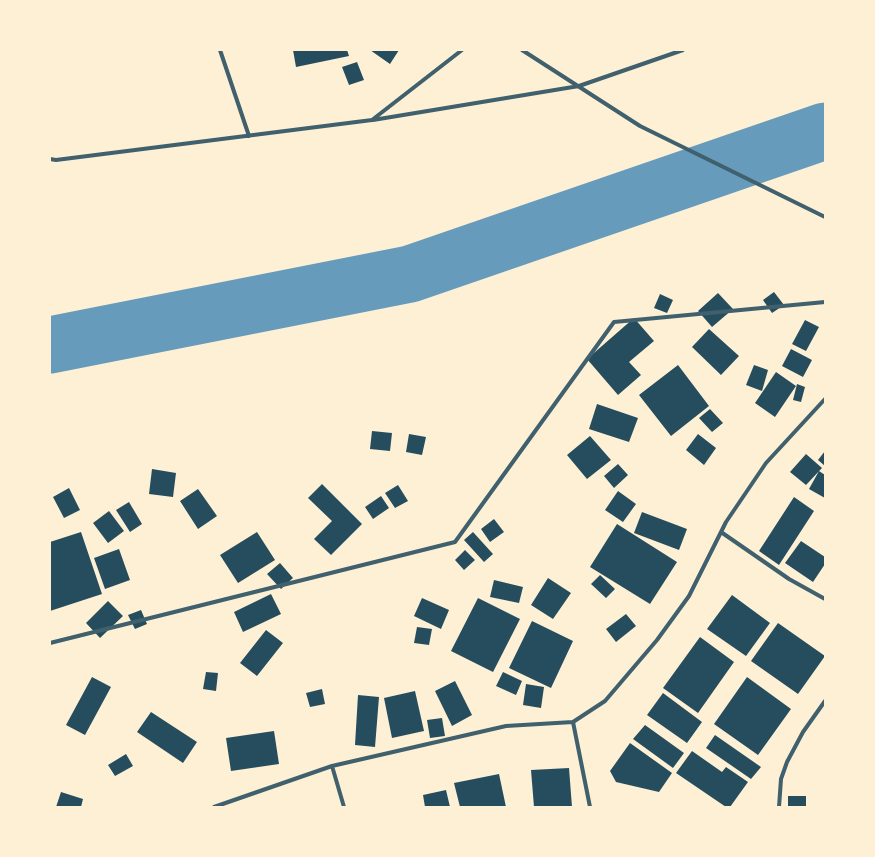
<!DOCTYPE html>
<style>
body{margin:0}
#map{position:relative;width:875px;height:857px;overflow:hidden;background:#fdf0d5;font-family:"Asap Condensed",sans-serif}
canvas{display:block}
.frame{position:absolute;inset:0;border:51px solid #fdf0d5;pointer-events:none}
</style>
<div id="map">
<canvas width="875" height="857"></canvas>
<div class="frame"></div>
</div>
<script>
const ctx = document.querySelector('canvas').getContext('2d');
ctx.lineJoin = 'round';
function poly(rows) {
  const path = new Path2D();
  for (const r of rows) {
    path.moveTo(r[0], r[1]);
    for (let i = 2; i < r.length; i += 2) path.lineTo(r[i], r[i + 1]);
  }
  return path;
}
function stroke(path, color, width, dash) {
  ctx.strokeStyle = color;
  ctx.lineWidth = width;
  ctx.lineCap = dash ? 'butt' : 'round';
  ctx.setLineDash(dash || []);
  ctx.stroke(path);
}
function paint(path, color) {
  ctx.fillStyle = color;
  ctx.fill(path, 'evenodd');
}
const river = poly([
 [50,345,410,274,825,131]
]);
const building = poly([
 [293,50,347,50,349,56,296,67],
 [370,50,399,50,390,64],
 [357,62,364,80,349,85,342,67],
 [774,292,784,305,772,313,763,300],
 [718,293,733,309,712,327,698,311],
 [660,294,673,300,667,313,654,308],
 [634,318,654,341,629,362,641,375,618,395,587,359],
 [805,320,819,327,806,351,792,344],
 [709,329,739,356,721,375,692,347],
 [791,349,812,360,803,377,782,366],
 [678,365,709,406,671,436,639,395],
 [754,365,768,370,762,391,746,385],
 [776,372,796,386,775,417,755,403],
 [797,384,805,387,801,402,793,400],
 [597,404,638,418,629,442,589,429],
 [710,409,723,423,712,432,699,418],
 [372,431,392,433,390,451,370,449],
 [409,434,426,437,422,455,406,452],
 [698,434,716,448,704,465,686,450],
 [590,436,611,460,587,479,567,455],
 [825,451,825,466,818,460],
 [806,454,822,468,806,485,790,472],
 [618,464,628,475,614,488,604,476],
 [152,469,176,473,173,497,149,494],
 [819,471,825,475,825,498,809,489],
 [322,484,362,524,331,555,314,539,332,521,308,498],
 [398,485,408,501,395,508,385,493],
 [69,488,80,510,64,518,53,497],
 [198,489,217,516,198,529,180,501],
 [618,491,636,504,623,522,605,510],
 [381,496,389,508,373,519,365,507],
 [794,497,814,511,779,565,759,551],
 [129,502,142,524,130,532,116,510],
 [109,511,124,531,108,543,93,523],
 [642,512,687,529,679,550,634,533],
 [494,519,504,532,490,542,481,529],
 [617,524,677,562,650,604,590,567],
 [81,532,102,594,50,611,50,542],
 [257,532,275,560,238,583,220,555],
 [473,532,493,554,484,562,464,540],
 [801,541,825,557,825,564,813,582,785,563],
 [119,549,130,580,105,589,94,558],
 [465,550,475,560,464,570,455,560],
 [280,563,293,578,281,589,267,574],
 [600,575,615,589,606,598,591,584],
 [548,578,571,593,553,619,531,605],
 [494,580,523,587,519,603,490,597],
 [271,594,281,614,243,632,234,612],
 [732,595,770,623,746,656,707,629],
 [422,598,449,610,441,629,414,616],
 [478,598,520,619,493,672,451,651],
 [108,601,123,616,100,638,86,623],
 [141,610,147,624,135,629,128,615],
 [626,614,636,626,616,642,606,629],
 [532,621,573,641,551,688,509,668],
 [778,623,825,656,798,694,751,661],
 [417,627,432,629,429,645,414,643],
 [266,630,283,643,257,676,240,663],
 [700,637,734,662,698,713,663,688],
 [206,672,218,673,216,691,203,689],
 [503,672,522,681,516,695,496,686],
 [92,677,111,687,85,735,66,725],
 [747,677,791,709,758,755,714,724],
 [455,681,472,715,452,726,435,691],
 [526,684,544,687,541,708,523,705],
 [322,689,325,704,310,707,306,693],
 [415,691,424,731,392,738,384,698],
 [663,693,702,722,687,743,647,715],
 [358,695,379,697,375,747,355,745],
 [151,712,197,742,183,763,137,732],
 [442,718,445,736,430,738,427,720],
 [645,725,684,753,673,768,633,739],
 [274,731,279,764,231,771,226,738],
 [715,735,761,767,751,779,706,748],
 [630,743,672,773,659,792,616,782,610,771],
 [692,751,722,772,726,767,748,782,730,807,726,807,676,773],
 [126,754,133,766,115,776,108,765],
 [569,768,572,807,534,807,531,770],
 [499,774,506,807,460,807,454,783],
 [446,790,450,807,425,807,423,795],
 [61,792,83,799,81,807,56,807],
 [788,796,806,796,806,807,788,807]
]);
const minor = poly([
 [220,50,249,136],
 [522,50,640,126,825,217],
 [373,120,579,86,683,50],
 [50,159,56,160,372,120,462,50],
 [721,532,789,579,825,599],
 [50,643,455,542,614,322,825,302],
 [573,722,590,807],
 [332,766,344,807],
 [214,807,332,766,506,726,573,722,605,701,657,640,689,596,726,522,766,463,825,399],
 [779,807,781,779,787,762,803,732,825,701]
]);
stroke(river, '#669bbc', 57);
paint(building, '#264d5e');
stroke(minor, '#3f606c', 4);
</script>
